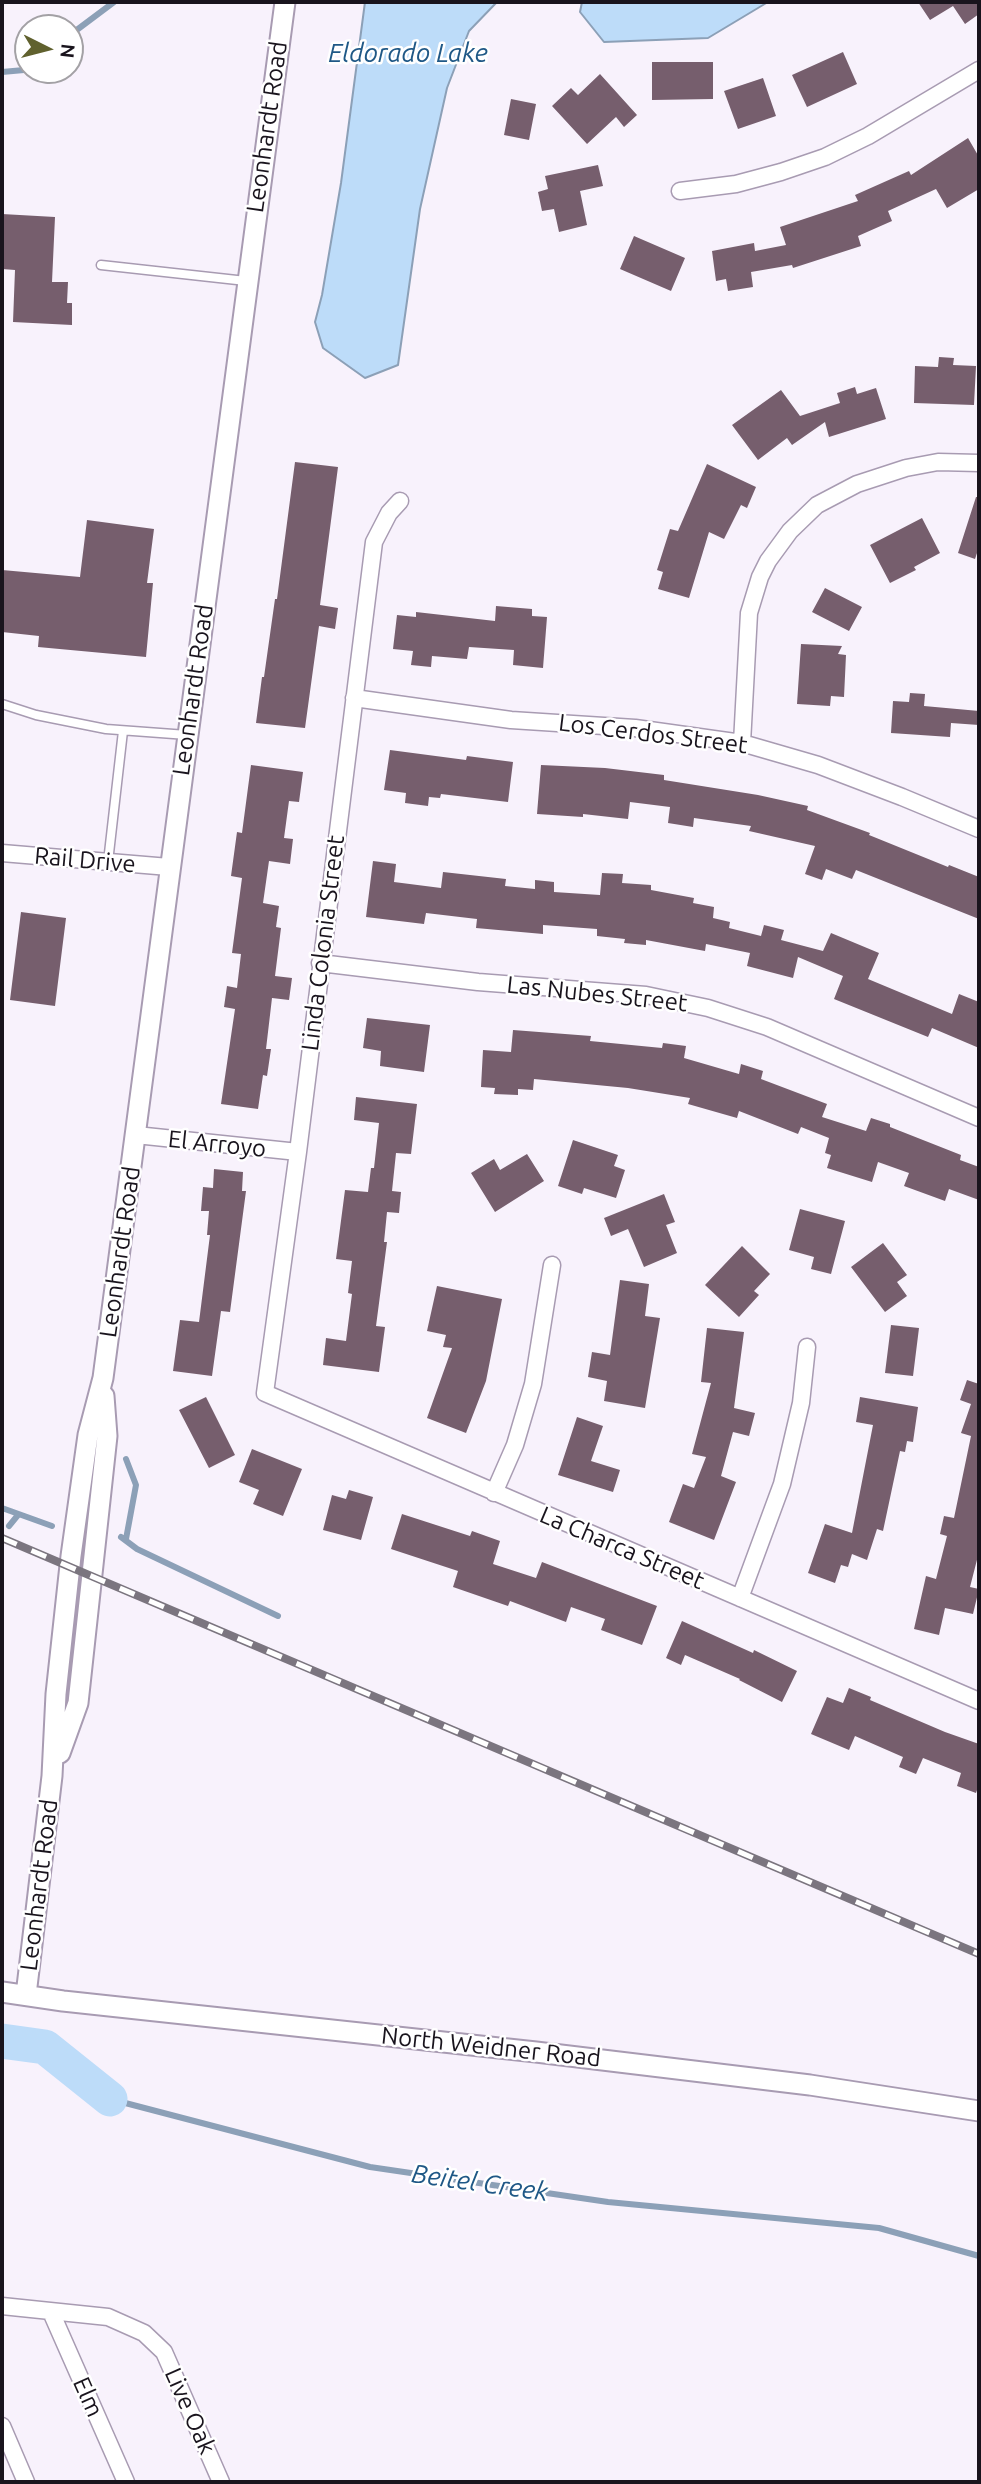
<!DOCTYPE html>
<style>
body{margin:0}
#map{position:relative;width:981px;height:2484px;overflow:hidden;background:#f8f2fc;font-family:Ubuntu,sans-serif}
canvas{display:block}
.frame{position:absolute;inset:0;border:4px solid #19141d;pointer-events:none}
.north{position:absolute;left:14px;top:14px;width:70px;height:70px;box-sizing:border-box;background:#fff;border:2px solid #a3a1a5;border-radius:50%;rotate:96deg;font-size:19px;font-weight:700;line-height:28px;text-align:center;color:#19141d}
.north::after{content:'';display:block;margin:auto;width:24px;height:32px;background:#60612e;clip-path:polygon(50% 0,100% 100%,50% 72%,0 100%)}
</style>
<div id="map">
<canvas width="981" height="2484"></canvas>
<div class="frame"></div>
<div class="north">N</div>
</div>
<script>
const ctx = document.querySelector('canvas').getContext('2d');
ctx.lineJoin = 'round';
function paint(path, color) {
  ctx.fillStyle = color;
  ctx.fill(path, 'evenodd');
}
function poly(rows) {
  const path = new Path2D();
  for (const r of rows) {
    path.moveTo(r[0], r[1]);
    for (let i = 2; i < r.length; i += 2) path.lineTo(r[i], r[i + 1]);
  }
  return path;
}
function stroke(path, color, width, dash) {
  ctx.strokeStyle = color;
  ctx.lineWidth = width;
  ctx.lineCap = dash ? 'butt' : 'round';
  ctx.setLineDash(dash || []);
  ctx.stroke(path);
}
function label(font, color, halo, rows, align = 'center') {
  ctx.font = font + ' Ubuntu,sans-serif';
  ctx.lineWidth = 5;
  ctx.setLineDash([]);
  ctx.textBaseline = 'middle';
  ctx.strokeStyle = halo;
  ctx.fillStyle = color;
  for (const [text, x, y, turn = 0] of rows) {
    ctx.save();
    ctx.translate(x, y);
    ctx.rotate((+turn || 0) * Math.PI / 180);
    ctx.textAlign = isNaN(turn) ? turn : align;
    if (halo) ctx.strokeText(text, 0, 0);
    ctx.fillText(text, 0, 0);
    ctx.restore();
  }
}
const water = poly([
 [365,2,497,2,469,31,447,88,420,209,398,365,365,378,323,348,315,322,322,295,341,183,365,2],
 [582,2,768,2,708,38,604,42,580,12,582,2]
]);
const stream = poly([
 [70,35,114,2],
 [2,72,24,70,28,67],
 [2,1508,52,1526],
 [9,1526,18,1515],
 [121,1537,137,1549,278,1616],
 [126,1539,136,1485,126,1459],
 [110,2099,370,2167,608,2202,879,2228,979,2256]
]);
const river = poly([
 [2,2041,45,2047,110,2099]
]);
const building = poly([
 [918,2,979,2,979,14,965,24,953,6,930,20],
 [843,52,857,84,807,107,792,75],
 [652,62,713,62,713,99,652,100],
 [600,74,637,115,624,127,616,117,587,144,552,106,571,88,578,95],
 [763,78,776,116,738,129,724,91],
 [511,99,536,104,529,140,504,135],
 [968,138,979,157,979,189,947,208,936,189,888,211,892,221,858,236,861,246,793,268,792,265,751,272,753,287,728,291,726,279,716,281,712,251,754,243,755,251,786,245,780,227,858,201,855,195,909,171,911,175],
 [598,165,603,186,580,191,587,225,559,232,554,209,542,211,538,192,548,189,545,176],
 [2,214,55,217,52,282,68,282,67,303,72,303,72,325,13,322,15,270,2,269],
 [634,236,685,258,671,291,620,269],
 [939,357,954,358,953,365,976,366,974,405,914,403,915,366,938,367],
 [855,387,857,394,876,388,886,419,829,437,825,422,792,445,787,438,758,460,732,425,781,390,800,416,840,403,837,393],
 [295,462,338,467,320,605,338,608,335,629,319,626,305,728,256,723,262,677,264,677,275,599,277,599],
 [707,464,756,487,747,508,741,505,724,539,709,532,689,598,658,589,663,572,657,570,670,529,678,531],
 [976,497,979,497,979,547,975,559,958,553],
 [922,518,940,553,914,567,916,570,890,583,870,545],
 [87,520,154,529,147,583,153,583,146,657,38,647,39,636,2,632,2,570,80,577],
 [825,588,862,607,849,631,812,612],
 [496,606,532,609,532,616,547,617,543,668,513,665,514,650,469,647,467,659,432,656,431,667,411,665,413,651,393,649,397,615,416,617,416,612,495,621],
 [801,644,842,646,838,654,846,655,844,697,831,696,830,706,797,704],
 [910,693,925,694,924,706,979,711,979,725,951,723,950,737,891,733,893,701,909,702],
 [390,750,466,760,467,756,513,762,508,802,441,794,440,798,429,797,428,806,405,803,406,793,384,790],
 [251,765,303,772,299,802,289,801,284,838,293,839,290,864,269,861,263,903,279,906,276,927,281,928,275,976,292,978,289,1000,272,998,266,1049,271,1049,267,1076,263,1075,258,1109,221,1104,235,1009,224,1007,227,986,237,988,241,954,232,953,242,878,231,876,237,832,242,833],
 [541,765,605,768,664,775,664,780,758,795,808,806,807,810,870,833,869,835,948,867,949,865,979,877,979,919,856,870,852,879,826,869,822,880,805,874,815,846,749,831,751,826,694,818,693,827,668,823,670,807,630,802,628,819,583,814,583,817,537,814],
 [373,861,396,864,394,882,441,888,443,872,506,879,505,886,535,889,535,880,554,882,554,892,600,895,602,873,623,874,622,883,651,885,651,890,694,898,693,903,714,907,713,918,730,922,729,928,761,936,764,925,784,930,781,940,823,951,831,933,879,953,868,979,952,1014,959,994,979,1002,979,1048,932,1028,928,1037,834,999,843,976,798,957,793,978,747,966,750,953,706,944,705,951,646,940,646,945,624,943,625,939,597,936,597,929,543,925,543,934,476,928,477,919,426,913,424,924,366,917],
 [21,912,66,918,55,1006,10,1000],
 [367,1018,430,1025,424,1072,380,1066,381,1051,363,1048],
 [513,1030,591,1036,590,1041,662,1048,663,1043,686,1046,684,1058,739,1074,741,1064,763,1071,761,1079,827,1104,822,1117,866,1131,871,1118,890,1124,890,1127,961,1155,960,1160,979,1167,979,1200,949,1189,945,1201,904,1186,909,1173,878,1162,872,1182,827,1168,831,1155,825,1153,829,1138,801,1127,798,1134,739,1111,737,1118,688,1104,690,1098,628,1088,534,1079,533,1090,518,1089,518,1095,494,1094,495,1088,481,1087,483,1050,511,1052],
 [356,1097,417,1104,411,1154,396,1153,392,1191,401,1192,399,1213,387,1212,384,1242,387,1242,376,1326,385,1327,379,1372,323,1365,326,1338,346,1341,352,1294,348,1293,352,1261,336,1259,345,1190,368,1192,371,1168,374,1168,379,1123,354,1120],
 [573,1140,618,1155,614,1166,625,1170,616,1198,584,1188,582,1194,558,1186],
 [527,1154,544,1181,495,1212,471,1173,494,1159,500,1170],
 [214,1169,243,1172,242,1191,246,1191,230,1312,221,1311,212,1376,173,1371,180,1320,199,1322,210,1235,207,1235,209,1211,201,1211,203,1187,213,1188],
 [664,1194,675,1222,666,1225,677,1253,644,1267,628,1229,611,1236,604,1218],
 [800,1209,845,1221,831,1274,811,1269,814,1257,789,1250],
 [883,1243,907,1275,897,1282,907,1296,885,1312,851,1267],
 [742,1246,770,1274,754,1291,759,1295,739,1317,705,1285],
 [620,1280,649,1284,645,1316,660,1318,645,1408,604,1401,607,1381,588,1377,592,1352,610,1355],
 [437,1286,502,1299,486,1381,466,1433,427,1418,452,1348,443,1347,446,1335,427,1331],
 [891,1325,919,1328,913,1376,885,1373],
 [707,1328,744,1332,734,1408,755,1413,749,1436,733,1432,721,1476,736,1482,714,1540,669,1522,683,1484,694,1488,706,1457,692,1454,711,1383,701,1382],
 [967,1380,979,1384,979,1552,970,1587,979,1589,973,1614,945,1608,939,1635,914,1629,926,1576,936,1579,947,1536,940,1534,944,1516,954,1518,971,1436,961,1433,971,1404,960,1400],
 [206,1397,235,1455,209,1468,179,1410],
 [860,1397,918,1407,913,1442,907,1441,905,1452,900,1451,883,1531,877,1529,867,1560,852,1554,848,1567,841,1565,835,1583,808,1573,825,1524,852,1533,873,1425,856,1422],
 [577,1417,603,1426,591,1461,620,1470,613,1492,558,1475],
 [252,1449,302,1469,283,1516,253,1504,259,1490,239,1482],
 [349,1490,373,1497,361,1540,323,1530,332,1495,346,1499],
 [402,1514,470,1536,472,1531,500,1541,493,1564,536,1578,542,1562,657,1606,642,1645,601,1630,605,1619,571,1607,566,1622,510,1601,508,1606,453,1587,458,1571,391,1549],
 [682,1621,753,1653,754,1650,797,1671,782,1702,739,1680,740,1679,685,1655,681,1665,666,1658],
 [849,1688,871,1697,870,1700,945,1732,979,1744,979,1784,976,1793,957,1786,961,1773,923,1758,916,1774,899,1767,903,1757,855,1736,849,1750,811,1734,827,1697,843,1703]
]);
const service = poly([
 [101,265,246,281],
 [2,704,36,715,106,729,187,735],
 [108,862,123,731]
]);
const minor = poly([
 [680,191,736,184,781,172,825,157,868,136,979,70],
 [400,501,389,513,374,542,298,1152,265,1393,979,1701],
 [354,698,511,720,635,728,742,743,818,765,902,797,979,829],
 [742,743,749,613,760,577,768,561,790,531,817,505,857,484,906,468,938,462,979,463],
 [2,853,169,867],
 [320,963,478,982,646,995,708,1008,767,1027,979,1118],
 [136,1135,298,1152],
 [494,1493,515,1445,533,1384,552,1265],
 [740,1598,782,1484,801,1403,807,1347],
 [2,2306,108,2317,144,2333,164,2352,221,2482],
 [51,2312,126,2482],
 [2,2426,26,2482]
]);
const tertiary = poly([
 [60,1753,78,1703,107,1436,104,1396],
 [2,1992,63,2001,536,2052,810,2085,979,2111],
 [26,1995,52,1776,56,1694,71,1556,88,1435,103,1378,285,2]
]);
const rail = poly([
 [2,1538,979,1954]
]);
const streetNames = [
 ["Leonhardt Road",267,127,-82],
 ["Leonhardt Road",193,690,-82],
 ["Los Cerdos Street",653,734,7],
 ["Rail Drive",85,860,5],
 ["Linda Colonia Street",323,943,-83],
 ["Las Nubes Street",597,994,6],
 ["El Arroyo",217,1144,6],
 ["Leonhardt Road",120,1252,-82],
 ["La Charca Street",622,1548,23],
 ["Leonhardt Road",39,1885,-83],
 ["North Weidner Road",491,2047,6],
 ["Elm",88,2397,66],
 ["Live Oak",190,2411,66]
];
const waterNames = [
 ["Eldorado Lake",408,53],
 ["Beitel Creek",480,2183,8]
];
paint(water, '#bddcf9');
stroke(water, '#8ca0b7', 2);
stroke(stream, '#8ca0b7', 6);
stroke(river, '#bddcf9', 35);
paint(building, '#765e6d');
stroke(service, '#a89bb2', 11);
stroke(minor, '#a89bb2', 19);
stroke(tertiary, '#a89bb2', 23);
stroke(service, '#fff', 8);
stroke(minor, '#fff', 16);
stroke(tertiary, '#fff', 19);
stroke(rail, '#7b757f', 8);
stroke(rail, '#fff', 5, [16]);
label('24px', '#19141d', '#fff', streetNames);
label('italic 26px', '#1f5886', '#fff', waterNames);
</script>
